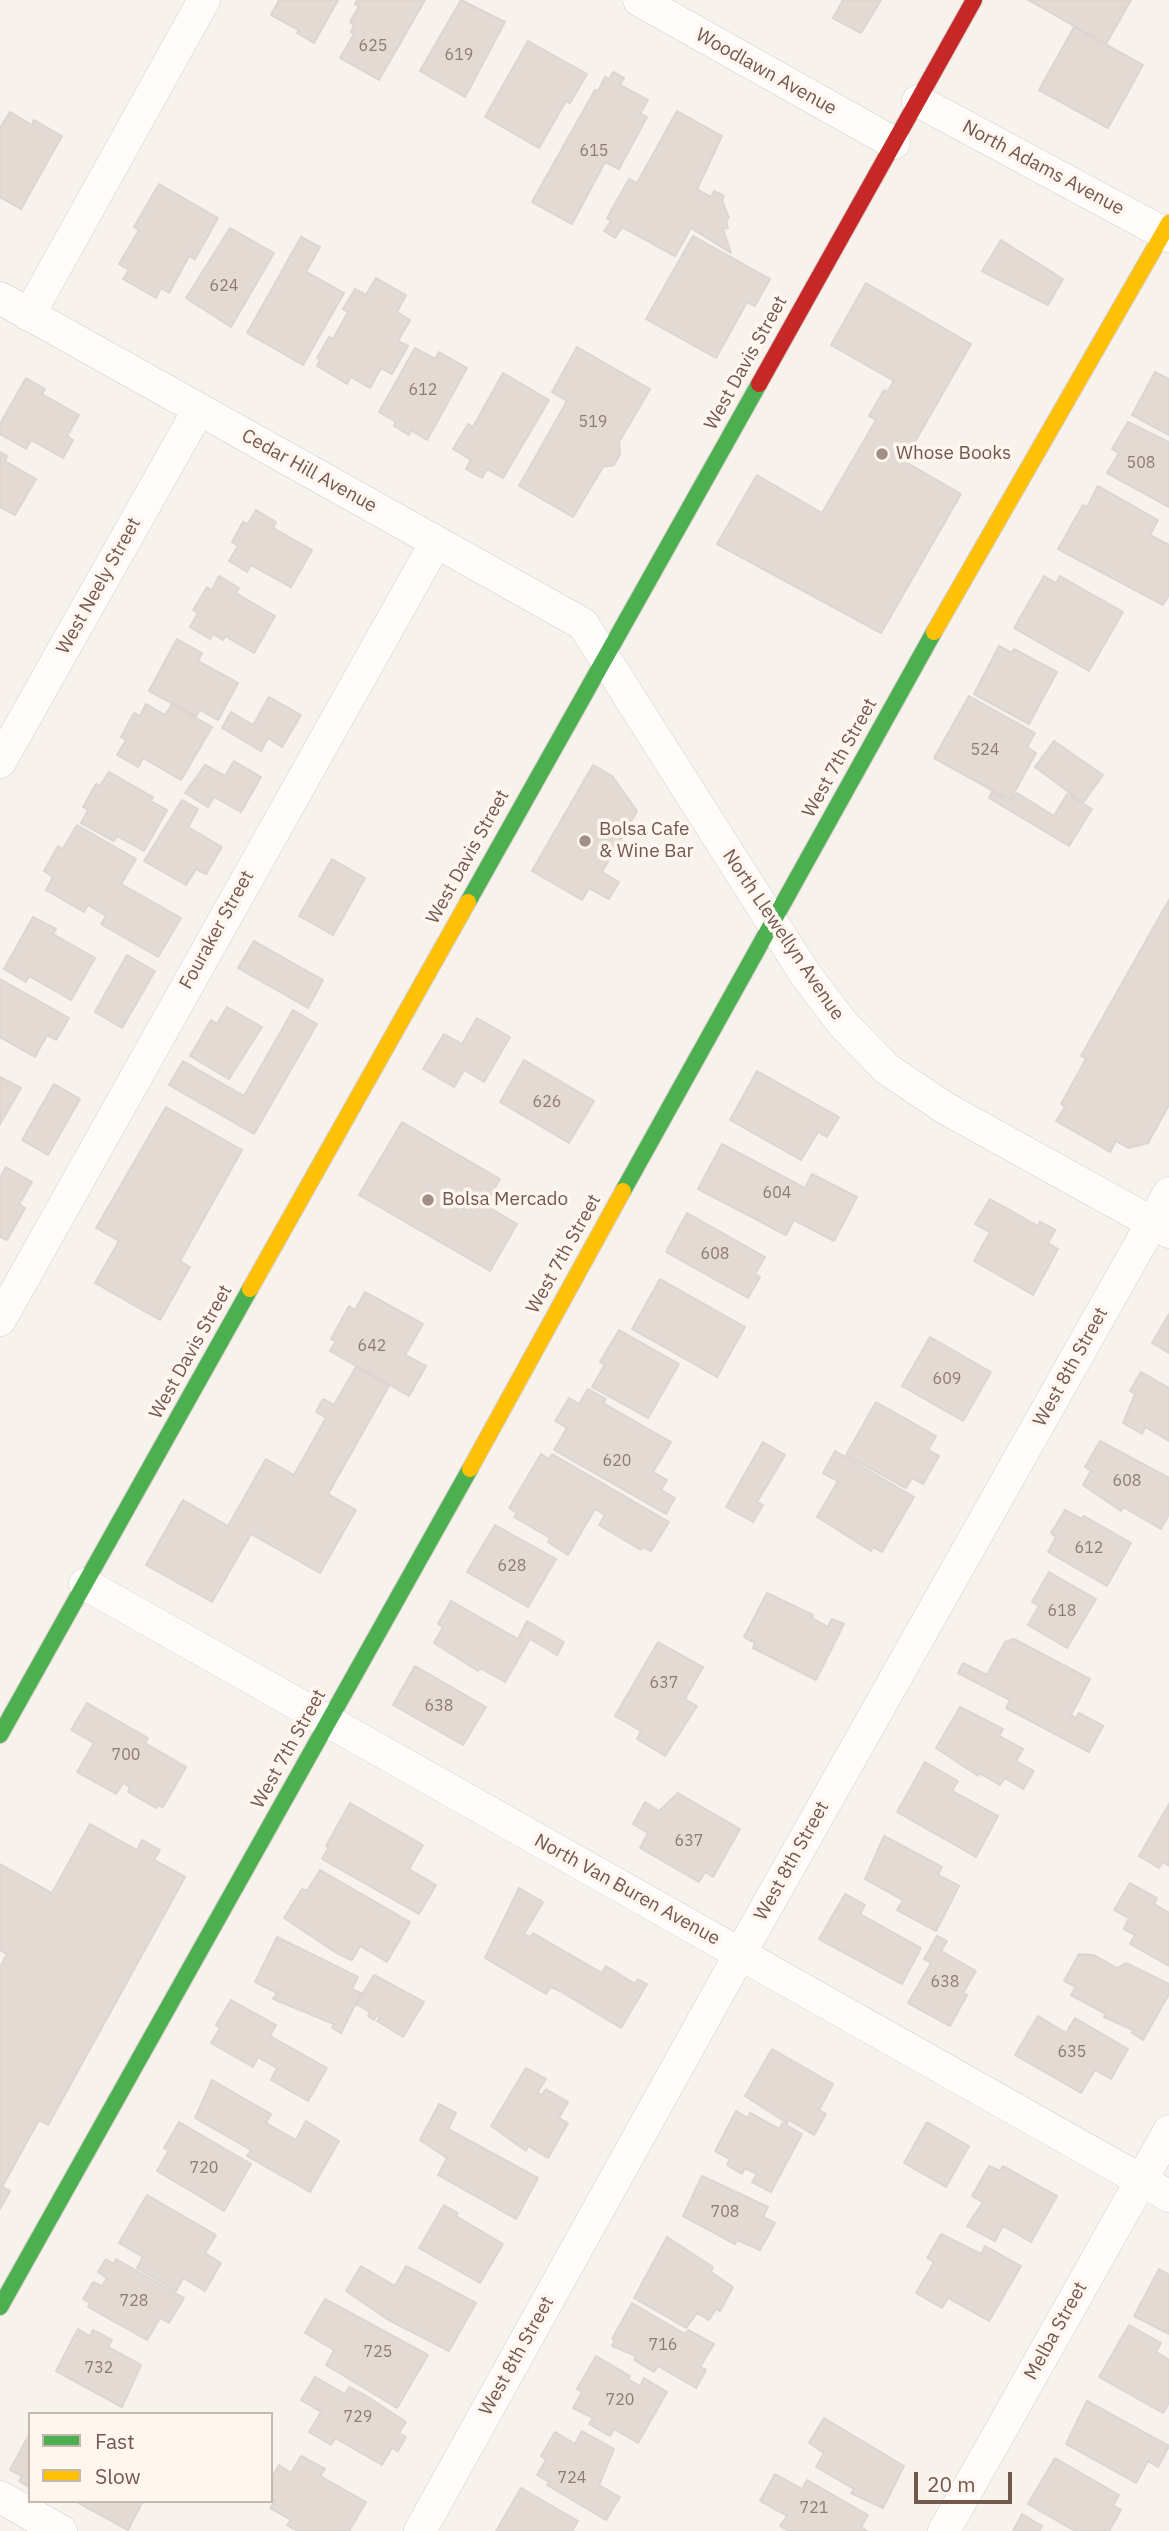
<!DOCTYPE html>
<style>
body{margin:0}
#map{position:relative;width:1169px;height:2531px;overflow:hidden;background:#f7f2ec;font-family:"IBM Plex Sans",sans-serif}
canvas{display:block}
.legend{position:absolute;left:28px;top:2412px;width:245px;height:91px;box-sizing:border-box;background:#fef6ef;border:2px solid #c6b7af;margin:0;padding:9px 12px;list-style:none;font-size:21px;color:#73584e}
.legend li{display:flex;align-items:center;gap:14px;height:35px}
.legend b{width:35px;border:2px solid #c6b7af}
.scale{position:absolute;left:914px;top:2472px;width:98px;height:32px;box-sizing:border-box;border:4px solid #73584e;border-top:0;padding-left:9px;font-size:21px;line-height:24px;white-space:nowrap;color:#73584e;-webkit-text-stroke:5px #fef6ef;paint-order:stroke}
</style>
<div id="map">
<canvas width="1169" height="2531"></canvas>
<ul class="legend">
<li><b style="height:9px;background:#4caf50"></b>Fast</li>
<li><b style="height:9px;background:#ffc107"></b>Slow</li>
</ul>
<div class="scale">20 m</div>
</div>
<script>
const ctx = document.querySelector('canvas').getContext('2d');
ctx.lineJoin = 'round';
function paint(path, color) {
  ctx.fillStyle = color;
  ctx.fill(path, 'evenodd');
}
function poly(rows) {
  const path = new Path2D();
  for (const r of rows) {
    path.moveTo(r[0], r[1]);
    for (let i = 2; i < r.length; i += 2) path.lineTo(r[i], r[i + 1]);
  }
  return path;
}
function stroke(path, color, width, dash) {
  ctx.strokeStyle = color;
  ctx.lineWidth = width;
  ctx.lineCap = dash ? 'butt' : 'round';
  ctx.setLineDash(dash || []);
  ctx.stroke(path);
}
function label(font, color, halo, rows, align = 'center') {
  ctx.font = font + ' "IBM Plex Sans",sans-serif';
  ctx.lineWidth = 7;
  ctx.setLineDash([]);
  ctx.textBaseline = 'middle';
  ctx.strokeStyle = halo;
  ctx.fillStyle = color;
  for (const [text, x, y, turn = 0] of rows) {
    ctx.save();
    ctx.translate(x, y);
    ctx.rotate((+turn || 0) * Math.PI / 180);
    ctx.textAlign = isNaN(turn) ? turn : align;
    if (halo) ctx.strokeText(text, 0, 0);
    ctx.fillText(text, 0, 0);
    ctx.restore();
  }
}
const building = poly([
 [279,0,338,0,314,43,297,33,299,30,271,15,279,0],
 [357,0,425,0,379,80,340,58,354,34,351,32,354,25,350,22,359,6,355,4,357,0],
 [461,0,505,22,465,97,420,71,461,0],
 [843,0,881,0,861,33,833,18,843,0],
 [1028,0,1131,0,1106,44,1028,0],
 [1074,27,1143,65,1108,128,1039,90,1074,27],
 [528,41,587,74,570,103,566,101,539,148,485,117,528,41],
 [613,72,624,78,620,85,648,100,640,114,647,117,619,169,605,162,572,224,532,202,595,90,598,91,605,77,609,79,613,72],
 [677,111,722,136,697,189,711,197,714,191,724,196,722,200,729,218,726,220,728,228,723,229,731,253,691,228,675,256,622,227,615,238,604,231,611,221,607,218,629,179,637,183,677,111],
 [10,112,32,125,34,120,62,136,21,209,0,197,0,128,10,112],
 [159,184,218,218,195,259,189,256,169,293,161,288,156,298,123,279,129,270,119,264,139,230,134,227,159,184],
 [230,228,274,253,231,327,186,298,230,228],
 [693,236,770,279,755,306,747,302,716,358,646,319,693,236],
 [301,237,320,247,306,272,344,293,303,365,247,333,301,237],
 [1001,240,1063,279,1048,305,982,271,1001,240],
 [376,278,406,295,397,312,410,320,398,341,408,346,392,374,381,368,370,388,351,377,347,384,317,366,320,360,317,358,329,337,333,339,348,312,343,309,355,289,366,295,376,278],
 [866,283,971,344,904,461,961,494,881,633,717,544,757,475,822,513,876,420,869,416,884,390,887,392,894,381,831,345,866,283],
 [577,347,650,389,619,442,620,454,614,465,603,467,573,517,519,486,567,401,552,392,577,347],
 [415,348,435,359,439,352,467,368,427,440,411,430,409,435,394,426,396,422,379,412,415,348],
 [1155,372,1169,379,1169,435,1132,415,1155,372],
 [503,373,549,400,503,478,487,469,482,478,466,469,471,460,453,449,468,424,473,427,503,373],
 [26,378,45,389,42,394,79,415,67,436,73,440,63,458,31,440,26,449,0,434,0,424,26,378],
 [1128,422,1169,442,1169,507,1107,473,1119,453,1112,449,1128,422],
 [0,452,7,456,5,461,36,479,15,515,0,507,0,452],
 [1098,486,1158,520,1150,535,1169,545,1169,595,1163,605,1058,549,1083,505,1087,507,1098,486],
 [256,510,276,522,273,528,312,550,291,587,251,565,247,572,229,561,238,546,232,542,243,522,248,524,256,510],
 [219,576,239,588,236,593,275,616,254,653,225,636,223,640,213,634,210,639,190,627,198,613,193,610,207,587,212,590,219,576],
 [1044,576,1056,583,1060,576,1123,612,1089,671,1014,628,1044,576],
 [177,639,202,653,198,661,238,683,218,720,200,710,196,716,149,691,177,639],
 [999,646,1012,653,1014,649,1057,672,1029,724,974,694,999,646],
 [969,696,1035,733,1027,747,1036,753,1010,800,934,758,969,696],
 [269,697,301,715,282,747,268,738,261,751,222,728,231,712,253,725,269,697],
 [146,704,165,715,172,704,212,727,181,780,143,758,138,767,117,755,126,740,121,737,134,713,140,716,146,704],
 [1054,741,1103,775,1083,803,1035,767,1054,741],
 [234,761,261,777,241,812,214,797,208,807,185,793,205,765,225,776,234,761],
 [593,765,612,776,637,811,602,872,619,882,609,899,589,888,582,900,532,871,593,765],
 [109,772,153,797,151,801,167,810,144,851,117,836,114,841,81,823,88,810,83,807,96,784,100,786,109,772],
 [992,792,1010,803,1017,793,1054,816,1067,794,1092,809,1069,846,989,798,992,792],
 [182,800,198,809,188,827,222,847,206,874,196,869,186,885,144,861,182,800],
 [77,825,136,859,121,884,181,918,158,957,101,924,106,916,88,905,84,912,46,890,53,877,44,871,58,846,63,849,77,825],
 [332,859,365,878,333,935,299,916,332,859],
 [1169,900,1169,1105,1148,1143,1129,1148,1116,1141,1110,1152,1056,1121,1065,1107,1061,1104,1086,1059,1081,1056,1169,900],
 [33,917,56,929,53,934,95,958,71,1000,29,976,26,982,4,969,33,917],
 [254,941,323,980,308,1008,238,968,254,941],
 [127,955,155,971,122,1028,95,1012,127,955],
 [0,979,69,1018,56,1040,47,1035,35,1057,0,1037,0,979],
 [227,1007,262,1027,229,1079,190,1056,211,1020,217,1024,227,1007],
 [293,1010,317,1024,254,1134,169,1085,183,1061,244,1096,293,1010],
 [477,1018,510,1037,484,1082,464,1070,454,1087,423,1069,444,1034,462,1044,477,1018],
 [524,1060,594,1101,569,1143,500,1102,524,1060],
 [757,1071,839,1117,827,1137,818,1132,801,1160,730,1120,757,1071],
 [0,1077,21,1088,0,1124,0,1077],
 [54,1084,80,1099,48,1155,22,1140,54,1084],
 [166,1107,242,1150,180,1261,190,1267,160,1320,95,1283,119,1241,96,1228,166,1107],
 [402,1122,500,1179,485,1205,517,1224,490,1271,359,1195,402,1122],
 [722,1144,805,1188,812,1174,857,1197,834,1241,794,1220,786,1235,698,1189,722,1144],
 [6,1167,32,1182,19,1204,25,1208,7,1240,0,1237,0,1178,6,1167],
 [990,1199,1038,1226,1040,1222,1055,1230,1048,1243,1058,1249,1033,1295,974,1261,990,1232,975,1224,990,1199],
 [687,1213,765,1257,755,1274,760,1277,748,1298,666,1252,687,1213],
 [660,1279,745,1327,717,1377,632,1329,660,1279],
 [365,1292,423,1324,405,1355,426,1366,409,1396,330,1351,336,1341,331,1339,349,1306,355,1310,365,1292],
 [1169,1314,1169,1353,1152,1343,1169,1314],
 [619,1330,679,1364,648,1418,592,1387,605,1364,600,1362,619,1330],
 [930,1337,991,1372,963,1421,902,1386,930,1337],
 [356,1367,389,1386,328,1494,356,1510,320,1573,251,1534,212,1602,146,1565,183,1500,228,1526,266,1459,294,1475,326,1418,316,1412,323,1399,334,1405,356,1367],
 [1141,1372,1169,1388,1169,1441,1145,1427,1142,1434,1123,1423,1135,1394,1130,1391,1141,1372],
 [588,1389,606,1399,603,1403,671,1442,653,1472,667,1480,661,1490,675,1498,666,1514,554,1450,567,1428,555,1421,569,1398,579,1404,588,1389],
 [876,1402,936,1436,928,1450,939,1456,923,1484,912,1478,906,1488,846,1455,876,1402],
 [1100,1441,1169,1478,1169,1514,1161,1529,1123,1507,1121,1511,1083,1485,1091,1471,1085,1467,1100,1441],
 [763,1442,785,1455,757,1502,763,1505,753,1522,726,1507,763,1442],
 [835,1451,914,1497,882,1552,873,1547,871,1551,817,1517,838,1481,823,1473,835,1451],
 [541,1454,549,1459,552,1454,669,1522,651,1551,643,1547,641,1550,599,1525,605,1515,595,1509,568,1555,548,1542,550,1538,514,1517,517,1513,509,1508,541,1454],
 [1065,1510,1082,1519,1084,1516,1131,1543,1107,1586,1048,1552,1056,1537,1051,1533,1065,1510],
 [495,1525,556,1559,528,1607,467,1572,495,1525],
 [1049,1572,1096,1599,1067,1648,1028,1625,1039,1606,1032,1602,1049,1572],
 [767,1593,813,1615,812,1618,828,1627,832,1619,844,1624,816,1680,753,1648,755,1643,744,1637,767,1593],
 [451,1601,518,1639,527,1621,564,1642,557,1655,530,1639,505,1682,480,1668,478,1671,434,1643,443,1627,438,1624,451,1601],
 [1014,1639,1090,1679,1071,1715,1076,1718,1079,1713,1103,1726,1089,1752,1006,1708,1010,1700,958,1673,963,1663,987,1675,1005,1642,1014,1639],
 [658,1642,703,1667,685,1699,697,1706,665,1756,637,1739,641,1731,615,1716,658,1642],
 [415,1666,486,1707,463,1745,393,1705,415,1666],
 [87,1703,148,1738,145,1743,186,1767,163,1807,158,1805,156,1808,128,1792,130,1787,123,1783,116,1794,77,1772,94,1743,71,1730,87,1703],
 [960,1707,1003,1729,999,1736,1023,1749,1016,1761,1034,1771,1023,1789,1005,1778,1000,1785,979,1773,978,1776,936,1748,960,1707],
 [925,1762,958,1781,952,1791,998,1816,976,1857,897,1812,925,1762],
 [678,1793,740,1829,713,1877,705,1872,699,1882,640,1848,648,1833,633,1824,645,1802,659,1811,678,1793],
 [350,1803,423,1845,409,1869,436,1885,419,1914,322,1859,329,1847,326,1846,350,1803],
 [1169,1804,1169,1866,1163,1862,1159,1868,1139,1856,1169,1804],
 [90,1824,137,1850,142,1840,160,1850,154,1860,185,1877,48,2125,39,2120,2,2187,10,2191,0,2209,0,1967,7,1954,0,1950,0,1864,52,1893,90,1824],
 [884,1836,942,1867,938,1875,959,1886,936,1931,897,1910,903,1900,865,1879,884,1836],
 [320,1870,410,1922,387,1962,360,1946,352,1960,338,1954,284,1918,302,1889,307,1891,320,1870],
 [1130,1883,1157,1898,1154,1904,1169,1913,1169,1966,1130,1944,1135,1935,1124,1929,1129,1918,1114,1910,1130,1883],
 [519,1888,543,1902,524,1934,530,1937,533,1933,602,1973,606,1966,635,1984,638,1979,647,1984,621,2028,560,1991,550,1987,546,1994,485,1958,519,1888],
 [845,1894,865,1905,860,1914,921,1948,902,1984,819,1939,845,1894],
 [937,1936,947,1941,941,1951,976,1971,963,1993,967,1995,950,2026,908,2003,931,1963,924,1959,937,1936],
 [277,1937,358,1977,352,1989,361,1993,341,2033,332,2028,334,2024,273,1999,277,1993,255,1982,277,1937],
 [1079,1954,1094,1955,1117,1968,1126,1963,1169,1984,1169,1994,1143,2040,1132,2033,1133,2030,1104,2017,1106,2014,1071,1995,1076,1987,1064,1981,1079,1954],
 [374,1975,424,2002,403,2037,377,2021,380,2017,377,2015,374,2020,368,2016,370,2012,356,2004,374,1975],
 [231,2000,276,2025,270,2036,327,2068,308,2101,271,2080,277,2068,258,2057,253,2067,211,2043,220,2028,216,2025,231,2000],
 [1038,2016,1066,2033,1075,2018,1128,2049,1111,2079,1095,2070,1081,2093,1015,2055,1038,2016],
 [772,2049,833,2084,819,2110,826,2114,814,2135,789,2120,787,2123,745,2096,772,2049],
 [526,2068,546,2079,537,2093,542,2095,546,2089,568,2102,559,2118,568,2123,548,2158,528,2146,526,2151,491,2126,526,2068],
 [212,2080,271,2114,266,2123,296,2140,306,2121,339,2141,310,2192,247,2156,251,2150,195,2118,212,2080],
 [439,2104,456,2113,448,2129,538,2178,516,2219,438,2175,447,2158,420,2140,439,2104],
 [736,2111,748,2118,750,2113,779,2129,783,2123,802,2134,771,2192,752,2182,757,2174,745,2168,742,2174,727,2165,730,2159,715,2151,736,2111],
 [179,2122,251,2164,224,2211,157,2171,169,2150,164,2148,179,2122],
 [927,2122,969,2146,946,2187,904,2163,927,2122],
 [989,2166,1000,2171,1003,2166,1057,2196,1031,2242,1003,2226,995,2241,967,2226,983,2202,972,2196,989,2166],
 [702,2176,768,2207,763,2217,775,2223,760,2250,737,2240,735,2244,683,2216,702,2176],
 [147,2195,216,2235,205,2253,221,2263,205,2291,183,2278,176,2291,137,2268,143,2257,119,2243,147,2195],
 [444,2205,458,2213,456,2216,503,2244,480,2283,419,2248,444,2205],
 [941,2234,981,2254,985,2246,1021,2266,989,2321,948,2298,942,2308,916,2293,934,2262,927,2258,941,2234],
 [667,2237,713,2267,711,2272,733,2287,720,2311,716,2309,709,2320,697,2313,686,2328,634,2298,667,2237],
 [106,2259,114,2264,116,2259,184,2298,169,2323,160,2318,147,2340,88,2307,90,2303,83,2299,93,2282,102,2286,107,2278,98,2272,106,2259],
 [361,2266,395,2286,406,2266,476,2303,449,2351,387,2319,346,2291,361,2266],
 [1159,2269,1169,2275,1169,2334,1134,2316,1159,2269],
 [325,2299,428,2355,397,2408,326,2365,334,2350,305,2333,325,2299],
 [632,2303,685,2334,688,2330,714,2344,700,2367,706,2370,696,2388,658,2366,654,2372,634,2360,636,2356,612,2346,615,2340,612,2339,632,2303],
 [1129,2325,1161,2343,1156,2352,1169,2360,1169,2403,1163,2413,1099,2377,1129,2325],
 [78,2329,90,2336,93,2330,112,2340,108,2347,141,2365,122,2407,56,2371,78,2329],
 [596,2356,630,2376,628,2379,640,2386,644,2378,667,2392,638,2443,614,2429,610,2436,589,2424,593,2418,573,2408,582,2392,577,2389,596,2356],
 [315,2377,345,2394,349,2387,365,2395,406,2422,399,2433,406,2437,398,2451,392,2448,382,2465,335,2438,331,2445,309,2432,321,2412,301,2400,315,2377],
 [1087,2401,1169,2446,1158,2467,1148,2461,1136,2483,1066,2444,1087,2401],
 [824,2418,904,2466,883,2508,851,2493,854,2489,816,2467,824,2453,809,2443,824,2418],
 [582,2431,614,2449,599,2485,620,2497,606,2520,547,2485,549,2482,537,2475,546,2460,541,2456,555,2432,575,2444,582,2431],
 [30,2433,30,2487,19,2481,22,2476,10,2470,30,2433],
 [301,2456,325,2469,320,2476,366,2502,349,2531,298,2531,287,2525,291,2520,270,2508,275,2501,271,2499,271,2479,279,2465,291,2473,301,2456],
 [1055,2458,1119,2495,1113,2506,1121,2510,1109,2531,1075,2531,1028,2504,1055,2458],
 [775,2474,802,2489,807,2480,868,2515,861,2527,867,2531,789,2531,780,2526,787,2516,760,2501,775,2474],
 [521,2488,578,2521,572,2531,496,2531,521,2488],
 [75,2501,143,2501,128,2530,75,2501],
 [1022,2514,1042,2526,1039,2531,1013,2531,1022,2514]
]);
const street = poly([
 [639,0,894,143],
 [918,101,1169,236],
 [0,298,583,624,805,974,843,1024,887,1069,945,1108,1169,1232],
 [29,315,204,0],
 [0,762,199,409],
 [0,1320,436,542],
 [85,1584,1169,2196],
 [0,2497,61,2531],
 [420,2531,740,1954,1169,1193],
 [944,2531,1169,2131]
]);
const fast = poly([
 [468,902,759,384],
 [623,1191,934,632],
 [0,1735,250,1289],
 [0,2307,470,1469]
]);
const slow = poly([
 [934,632,1169,223],
 [250,1289,468,902],
 [470,1469,623,1191]
]);
const jam = poly([
 [759,384,974,0]
]);
const markers = [
 [882,454,7,"#a18e85"],
 [585,841,7,"#a18e85"],
 [428,1200,7,"#a18e85"]
];
const numberNames = [
 ["625",373,46],
 ["619",459,55],
 ["615",594,151],
 ["624",224,286],
 ["612",423,390],
 ["519",593,422],
 ["508",1141,463],
 ["524",985,750],
 ["626",547,1102],
 ["604",777,1193],
 ["608",715,1254],
 ["642",372,1346],
 ["609",947,1379],
 ["620",617,1461],
 ["608",1127,1481],
 ["612",1089,1548],
 ["628",512,1566],
 ["618",1062,1611],
 ["637",664,1683],
 ["638",439,1706],
 ["700",126,1755],
 ["637",689,1841],
 ["638",945,1982],
 ["635",1072,2052],
 ["720",204,2168],
 ["708",725,2212],
 ["728",134,2301],
 ["716",663,2345],
 ["725",378,2352],
 ["732",99,2368],
 ["720",620,2400],
 ["729",358,2417],
 ["724",572,2478],
 ["721",814,2508]
];
const streetNames = [
 ["Woodlawn Avenue",766,72,29],
 ["North Adams Avenue",1043,168,28],
 ["West Davis Street",746,363,-61],
 ["Cedar Hill Avenue",309,471,29],
 ["West Neely Street",99,586,-61],
 ["West 7th Street",840,758,-61],
 ["West Davis Street",468,857,-61],
 ["Fouraker Street",217,930,-61],
 ["North Llewellyn Avenue",783,935,56],
 ["West 7th Street",564,1254,-61],
 ["West Davis Street",191,1352,-61],
 ["West 8th Street",1071,1367,-61],
 ["West 7th Street",289,1749,-61],
 ["West 8th Street",792,1861,-61],
 ["North Van Buren Avenue",627,1890,29],
 ["Melba Street",1056,2331,-61],
 ["West 8th Street",517,2356,-61]
];
const poiNames = [
 ["Whose Books",896,454],
 ["Bolsa Cafe",599,830],
 ["& Wine Bar",599,852],
 ["Bolsa Mercado",442,1200]
];
paint(building, '#e3dad4');
stroke(building, '#dfd5cf', 2);
stroke(street, '#d6cfca', 33);
stroke(fast, '#d6cec8', 18);
stroke(slow, '#d6cec8', 18);
stroke(jam, '#d6cec8', 18);
stroke(street, '#fefdfc', 32);
stroke(fast, '#4caf50', 16);
stroke(slow, '#ffc107', 16);
stroke(jam, '#c62828', 16);
for (const [x, y, r, color] of markers) {
  const dot = new Path2D();
  dot.arc(x, y, r, 0, 2 * Math.PI);
  ctx.fillStyle = color;
  ctx.fill(dot);
  stroke(dot, '#fef6ef', 2.5);
}
label('16px', '#917a72', null, numberNames);
label('19px', '#73584e', '#fef6ef', streetNames);
label('19px', '#73584e', '#fef6ef', poiNames, 'left');
</script>
